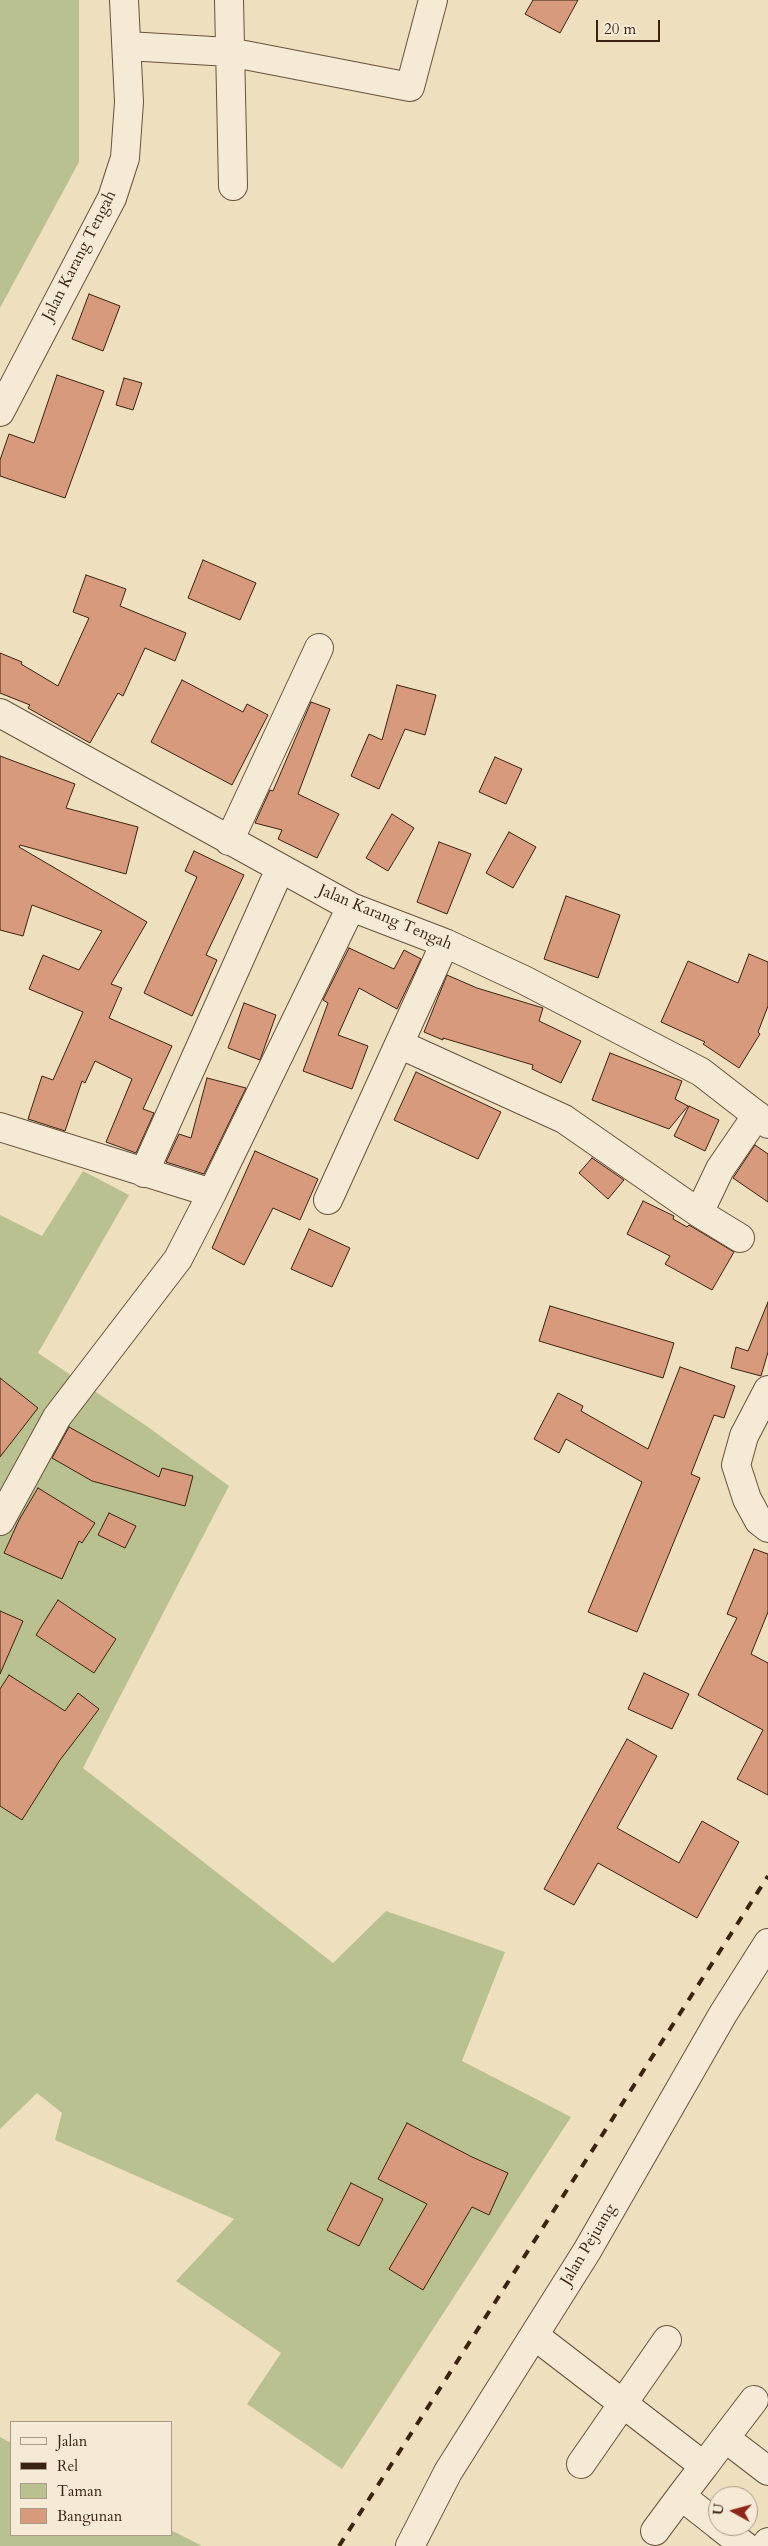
<!DOCTYPE html>
<style>
body{margin:0}
#map{position:relative;width:768px;height:2546px;overflow:hidden;background:#eedfbf;font-family:Cardo,serif}
canvas{display:block}
.legend{position:absolute;left:10px;top:2421px;width:162px;height:115px;box-sizing:border-box;background:#f4ead5;border:1px solid #aa9a87;margin:0;padding:6px 9px;list-style:none;font-size:15px;color:#3b2311}
.legend li{display:flex;align-items:center;gap:10px;height:25px}
.legend b{width:25px;border:1px solid #aa9a87}
.north{position:absolute;left:708px;top:2486px;width:50px;height:50px;box-sizing:border-box;background:#f4ead5;border:1px solid #aa9a87;border-radius:50%;rotate:277deg;font-size:14px;font-weight:700;line-height:20px;text-align:center;color:#3b2311}
.north::after{content:'';display:block;margin:auto;width:18px;height:22px;background:#8f2418;clip-path:polygon(50% 0,100% 100%,50% 72%,0 100%)}
.scale{position:absolute;left:596px;top:20px;width:64px;height:22px;box-sizing:border-box;border:2px solid #3b2311;border-top:0;padding-left:6px;font-size:15px;line-height:18px;white-space:nowrap;color:#3b2311;-webkit-text-stroke:4px #f4ead5;paint-order:stroke}
</style>
<div id="map">
<canvas width="768" height="2546"></canvas>
<ul class="legend">
<li><b style="height:6px;background:#f4ead5"></b>Jalan</li>
<li><b style="height:6px;background:#3b2311"></b>Rel</li>
<li><b style="height:14px;background:#bac191"></b>Taman</li>
<li><b style="height:14px;background:#d89a7c"></b>Bangunan</li>
</ul>
<div class="north">U</div>
<div class="scale">20 m</div>
</div>
<script>
const ctx = document.querySelector('canvas').getContext('2d');
ctx.lineJoin = 'round';
function paint(path, color) {
  ctx.fillStyle = color;
  ctx.fill(path, 'evenodd');
}
function poly(rows) {
  const path = new Path2D();
  for (const r of rows) {
    path.moveTo(r[0], r[1]);
    for (let i = 2; i < r.length; i += 2) path.lineTo(r[i], r[i + 1]);
  }
  return path;
}
function stroke(path, color, width, dash) {
  ctx.strokeStyle = color;
  ctx.lineWidth = width;
  ctx.lineCap = dash ? 'butt' : 'round';
  ctx.setLineDash(dash || []);
  ctx.stroke(path);
}
function label(font, color, halo, rows, align = 'center') {
  ctx.font = font + ' Cardo,serif';
  ctx.lineWidth = 4.5;
  ctx.setLineDash([]);
  ctx.textBaseline = 'middle';
  ctx.strokeStyle = halo;
  ctx.fillStyle = color;
  for (const [text, x, y, turn = 0] of rows) {
    ctx.save();
    ctx.translate(x, y);
    ctx.rotate((+turn || 0) * Math.PI / 180);
    ctx.textAlign = isNaN(turn) ? turn : align;
    if (halo) ctx.strokeText(text, 0, 0);
    ctx.fillText(text, 0, 0);
    ctx.restore();
  }
}
const green = poly([
 [0,0,79,0,79,162,0,308],
 [83,1171,129,1195,38,1353,148,1427,229,1486,83,1768,333,1963,386,1911,505,1952,462,2061,571,2117,342,2469,247,2404,281,2353,176,2281,234,2219,55,2140,62,2113,37,2093,0,2129,0,1215,42,1236],
 [0,2437,11,2443,11,2535,171,2535,171,2530,202,2546,0,2546]
]);
const building = poly([
 [533,0,578,0,560,33,525,14,533,0],
 [89,294,120,306,103,351,72,339,89,294],
 [57,375,104,391,65,498,0,476,0,460,9,434,34,443,57,375],
 [124,378,142,383,133,410,116,405,124,378],
 [203,560,256,583,240,620,188,598,203,560],
 [86,575,126,589,120,606,186,633,175,661,145,648,123,696,118,693,90,743,28,708,30,705,0,693,0,653,22,662,21,664,58,686,89,618,73,612,86,575],
 [182,680,243,712,247,704,268,715,232,785,151,742,182,680],
 [397,685,436,695,425,735,405,729,379,789,351,776,369,734,382,740,397,685],
 [311,702,330,709,298,794,339,814,317,858,278,839,282,830,255,823,270,790,273,791,311,702],
 [0,756,75,784,66,808,138,827,126,874,20,845,19,847,147,922,111,984,122,988,109,1018,172,1046,143,1109,154,1113,136,1153,106,1142,132,1079,95,1061,85,1083,82,1081,65,1131,28,1119,42,1076,53,1080,83,1012,29,989,43,955,79,970,102,931,32,905,23,936,0,930,0,756],
 [495,757,522,769,506,804,479,792,495,757],
 [392,814,414,828,388,871,366,858,392,814],
 [509,832,536,847,513,888,486,873,509,832],
 [439,842,471,854,447,914,417,902,439,842],
 [194,851,244,875,206,955,217,960,192,1016,144,993,197,877,185,871,194,851],
 [566,896,620,915,598,978,544,959,566,896],
 [349,948,394,969,404,950,421,959,397,1009,359,988,338,1035,368,1046,352,1089,303,1071,328,1003,323,1000,349,948],
 [749,954,768,962,768,1006,758,1032,760,1034,739,1068,703,1044,705,1042,661,1022,688,961,738,983,749,954],
 [447,975,477,988,543,1008,539,1021,581,1041,561,1083,532,1069,533,1065,443,1038,443,1040,424,1032,447,975],
 [244,1003,276,1015,260,1060,228,1048,244,1003],
 [610,1053,682,1081,675,1099,688,1106,669,1129,592,1100,610,1053],
 [416,1072,501,1112,478,1159,394,1120,416,1072],
 [207,1078,246,1088,204,1174,166,1162,179,1134,191,1138,207,1078],
 [689,1106,719,1120,705,1151,674,1136,689,1106],
 [755,1145,768,1154,768,1202,733,1178,755,1145],
 [255,1151,318,1179,300,1220,273,1208,244,1265,212,1248,255,1151],
 [592,1158,624,1180,608,1199,579,1173,592,1158],
 [643,1201,674,1216,673,1219,687,1227,689,1225,734,1252,712,1290,665,1264,670,1256,627,1234,643,1201],
 [309,1229,350,1248,332,1287,291,1269,309,1229],
 [768,1302,768,1352,761,1376,731,1368,736,1347,748,1351,768,1302],
 [550,1306,674,1343,663,1378,539,1341,550,1306],
 [680,1367,735,1386,724,1418,714,1415,691,1474,700,1478,637,1632,588,1612,642,1482,566,1439,559,1453,534,1439,558,1393,583,1406,581,1411,648,1449,680,1367],
 [0,1378,38,1408,0,1457,0,1378],
 [69,1427,159,1477,162,1468,193,1476,185,1506,92,1481,52,1458,69,1427],
 [38,1488,95,1523,82,1543,79,1541,62,1579,4,1553,19,1520,38,1488],
 [109,1513,136,1526,125,1548,98,1535,109,1513],
 [754,1549,768,1554,768,1612,751,1654,768,1663,768,1795,737,1779,763,1730,698,1695,737,1618,727,1614,754,1549],
 [58,1600,116,1639,94,1673,36,1635,58,1600],
 [0,1611,23,1621,0,1674,0,1611],
 [644,1673,689,1694,672,1729,628,1709,644,1673],
 [9,1675,65,1711,78,1693,99,1709,60,1760,22,1820,0,1806,0,1689,9,1675],
 [627,1739,657,1756,617,1828,679,1863,702,1821,739,1842,697,1918,598,1863,574,1905,544,1889,627,1739],
 [407,2123,472,2157,508,2173,489,2215,472,2207,423,2290,389,2269,427,2204,378,2179,407,2123],
 [351,2183,383,2199,359,2246,327,2230,351,2183]
]);
const minor = poly([
 [229,0,233,186],
 [127,46,229,52,410,87,433,0],
 [0,412,112,198,125,158,129,102,124,0],
 [0,713,351,907,445,943,524,980,701,1072,768,1124],
 [229,841,319,648],
 [399,1044,564,1119,699,1213,740,1238],
 [0,1127,212,1193],
 [144,1173,280,869],
 [328,1200,445,943],
 [699,1213,720,1169,757,1115],
 [768,1390,744,1436,736,1465,747,1499,759,1521,768,1528],
 [0,1521,57,1417,178,1259,212,1193,351,907],
 [535,2336,704,2466,725,2438,768,2471],
 [725,2438,754,2400],
 [581,2464,667,2340],
 [704,2466,681,2496,718,2525],
 [719,2526,745,2546],
 [655,2531,681,2496],
 [410,2546,448,2472,587,2251,723,2014,768,1943],
 [765,2546,768,2542]
]);
const rail = poly([
 [339,2546,768,1876]
]);
const streetNames = [
 ["Jalan Karang Tengah",80,256,-63],
 ["Jalan Karang Tengah",385,918,23],
 ["Jalan Pejuang",589,2245,-59]
];
paint(green, '#bac191');
paint(building, '#d89a7c');
stroke(building, '#3b2311', 1);
stroke(minor, '#68523c', 30);
stroke(minor, '#f4ead5', 28);
stroke(rail, '#3b2311', 4, [9, 9]);
label('16px', '#3b2311', '#f4ead5', streetNames);
</script>
